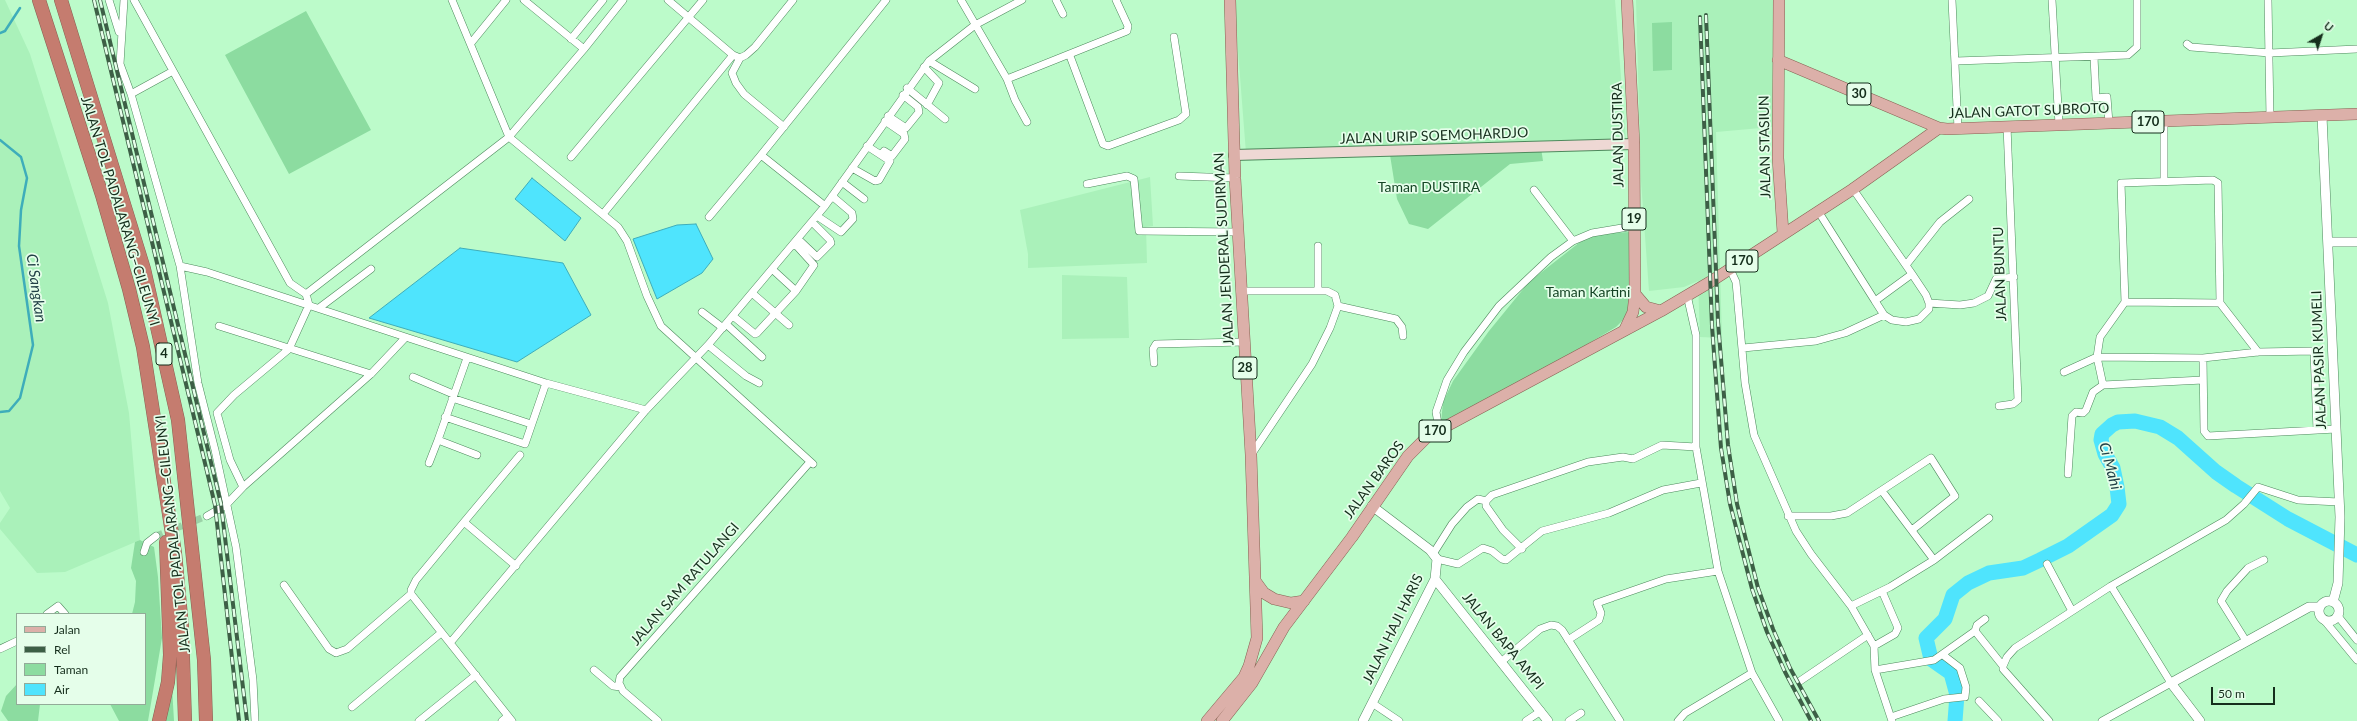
<!DOCTYPE html>
<meta charset="utf-8">
<style>
body{margin:0}
#map{position:relative;width:2357px;height:721px;overflow:hidden;background:#bcfbca;font-family:Lato,sans-serif}
canvas{display:block}
.legend{position:absolute;left:16px;top:613px;width:130px;height:92px;box-sizing:border-box;background:#e5feea;border:1px solid #92ab98;margin:0;padding:5px 7px;list-style:none;font-size:12px;color:#152e1c}
.legend li{display:flex;align-items:center;gap:8px;height:20px}
.legend b{width:20px;border:1px solid #92ab98}
.north{position:absolute;left:2301px;top:16px;width:40px;height:40px;-webkit-text-stroke:3px #e5feea;paint-order:stroke;rotate:39deg;font-size:11px;font-weight:700;line-height:16px;text-align:center;color:#152e1c}
.north::after{content:'';display:block;margin:auto;width:14px;height:18px;background:#152e1c;clip-path:polygon(50% 0,100% 100%,50% 72%,0 100%)}
.scale{position:absolute;left:2211px;top:687px;width:64px;height:18px;box-sizing:border-box;border:2px solid #152e1c;border-top:0;padding-left:5px;font-size:12px;line-height:14px;white-space:nowrap;color:#152e1c;-webkit-text-stroke:3px #e5feea;paint-order:stroke}
</style>
<div id="map">
<canvas width="2357" height="721"></canvas>
<ul class="legend">
<li><b style="height:5px;background:#dcb0a9"></b>Jalan</li>
<li><b style="height:5px;background:#3d5f46"></b>Rel</li>
<li><b style="height:11px;background:#8cdca0"></b>Taman</li>
<li><b style="height:11px;background:#4fe4fd"></b>Air</li>
</ul>
<div class="north">U</div>
<div class="scale">50 m</div>
</div>
<script>
const ctx = document.querySelector('canvas').getContext('2d');
ctx.lineJoin = 'round';
function paint(path, color) {
  ctx.fillStyle = color;
  ctx.fill(path, 'evenodd');
}
function poly(rows) {
  const path = new Path2D();
  for (const r of rows) {
    if (r.length === 3) {
      path.moveTo(r[0] + r[2], r[1]);
      path.arc(r[0], r[1], r[2], 0, 2 * Math.PI);
      continue;
    }
    path.moveTo(r[0], r[1]);
    for (let i = 2; i < r.length; i += 2) path.lineTo(r[i], r[i + 1]);
  }
  return path;
}
function stroke(path, color, width, dash) {
  ctx.strokeStyle = color;
  ctx.lineWidth = width;
  ctx.lineCap = dash ? 'butt' : 'round';
  ctx.setLineDash(dash || []);
  ctx.stroke(path);
}
function label(font, color, halo, rows, align = 'center') {
  ctx.font = font + ' Lato,sans-serif';
  ctx.lineWidth = 3.5;
  ctx.setLineDash([]);
  ctx.textBaseline = 'middle';
  ctx.strokeStyle = halo;
  ctx.fillStyle = color;
  for (const [text, x, y, turn = 0] of rows) {
    ctx.save();
    ctx.translate(x, y);
    ctx.rotate((+turn || 0) * Math.PI / 180);
    ctx.textAlign = isNaN(turn) ? turn : align;
    if (halo) ctx.strokeText(text, 0, 0);
    ctx.fillText(text, 0, 0);
    ctx.restore();
  }
}
const built = poly([
 [0,0,5,0,30,54,108,303,129,413,140,540,65,572,37,573,0,529,0,523,10,508,0,491],
 [1234,0,1615,0,1626,141,1246,153],
 [1636,0,1773,0,1772,127,1716,132,1722,338,1700,337,1698,281,1684,287,1649,291,1641,181],
 [1150,177,1153,226,1146,227,1147,263,1028,268,1028,254,1020,210],
 [1062,275,1127,277,1129,338,1062,339]
]);
const green = poly([
 [306,11,371,130,289,174,225,55],
 [1672,22,1672,70,1653,71,1652,23],
 [1541,148,1543,161,1510,164,1428,229,1409,224,1397,199,1390,155],
 [1629,232,1633,290,1629,314,1616,327,1571,354,1441,423,1443,402,1453,381,1489,331,1529,282,1580,242,1597,234],
 [140,540,154,547,158,577,162,638,148,721,119,721,110,704,145,704,145,614,132,614,135,602,136,581,131,568,135,542],
 [17,684,17,704,40,704,38,721,8,721,1,711,6,696],
 [172,687,174,721,163,721]
]);
const water = poly([
 [532,178,581,218,565,241,515,199,532,178],
 [696,224,713,259,702,273,657,299,633,239,677,225,696,224],
 [460,248,563,263,591,315,517,362,369,318,460,248]
]);
const stream = poly([
 [0,33,5,31,20,8],
 [0,140,21,157,27,178,21,210,19,246,33,345,20,398,9,411,0,412]
]);
const river = poly([
 [1955,721,1957,695,1951,673,1931,659,1926,638,1945,619,1953,595,1968,583,1989,573,2023,568,2040,560,2068,546,2112,515,2119,504,2117,487,2113,468,2105,454,2101,440,2102,434,2112,425,2118,422,2135,421,2160,427,2178,438,2216,472,2236,486,2288,519,2357,555]
]);
const minorTunnel = poly([
 [156,536,207,516]
]);
const minor = poly([
 [109,0,119,32],
 [124,0,120,64,131,94,180,266,207,272,546,383,646,410],
 [134,0,290,283,306,294,509,137,584,49,524,0],
 [452,0,509,137,618,227,627,241,647,296,661,326,813,464],
 [668,0,733,55,740,58,746,55,755,47,793,0],
 [961,0,1007,79,1015,100,1027,122],
 [1056,0,1063,14],
 [1952,0,1958,129],
 [2052,0,2059,125],
 [2268,0,2270,118],
 [571,39,603,0],
 [471,43,506,0],
 [2187,44,2191,47,2270,53,2357,49],
 [584,49,623,0],
 [1070,56,1103,144,1108,146,1179,120,1186,114,1174,37],
 [2094,57,2096,98,2107,97,2109,123],
 [740,58,732,73,736,83,744,94,784,127],
 [929,61,975,89],
 [1956,61,2128,55,2137,47,2137,0],
 [924,67,939,83,927,105],
 [1007,79,1127,31,1128,26,1116,0],
 [907,88,945,119],
 [131,94,173,71],
 [888,116,906,128,919,112,918,107,903,95],
 [884,151,892,156,905,139,904,134,885,121],
 [571,157,703,0],
 [852,168,875,181,879,180,890,161,867,146],
 [1179,176,1235,178],
 [2164,181,2164,121],
 [842,182,864,199],
 [1087,184,1127,176,1134,179,1139,231,1237,232],
 [1853,189,1912,274,1875,301,1884,315,1892,320,1906,322,1919,319,1929,309,1929,303,1926,295,1912,274],
 [1534,190,1573,241],
 [825,206,761,155,886,0],
 [1818,211,1875,301],
 [603,214,733,55],
 [817,216,841,232,853,219,852,213,832,196],
 [709,217,761,155],
 [798,239,817,257,831,243,830,240,812,222],
 [1906,265,1940,222,1969,199],
 [180,266,198,383,215,450,236,547,253,680,255,721],
 [772,269,796,291],
 [1730,269,1736,282,1745,383,1754,435,1796,531,1811,554,1851,606,1874,646,1875,670,1892,721],
 [1318,290,1318,246],
 [1240,291,1327,291,1335,295,1338,306,1330,328,1312,364,1251,455],
 [752,293,789,325],
 [1687,295,1696,335,1696,447,1718,571,1752,673,1779,721],
 [2125,302,2220,303],
 [1929,303,1960,305,1974,303,1988,296,1996,279,2014,277],
 [1338,306,1396,319,1402,327,1403,336],
 [319,308,371,269],
 [702,312,723,328],
 [733,316,755,334,757,333,796,291,814,265,794,243],
 [726,324,762,357],
 [219,326,371,374],
 [708,345,746,376,759,383],
 [1743,348,1816,341,1845,333,1884,315],
 [467,358,438,440,477,455],
 [2203,358,2204,431,2208,436,2336,429],
 [1154,363,1153,349,1156,344,1244,342],
 [2064,372,2097,357,2203,358,2258,352,2314,351,2317,430],
 [413,377,453,394],
 [2103,385,2203,380],
 [452,398,531,424],
 [1999,406,2013,404,2018,400,2007,126],
 [445,417,525,444,546,383],
 [1439,429,1436,412,1447,380,1464,352,1499,306,1551,257,1573,241,1592,233,1634,226],
 [429,463,438,440],
 [2068,474,2072,416,2076,412,2083,413,2086,410,2093,392,2103,385,2097,357,2100,337,2125,302,2121,183,2213,180,2218,183,2220,303,2258,352],
 [243,487,371,374,405,338],
 [1882,491,1934,560],
 [207,516,226,505,243,487,230,460,217,413,234,395,289,349,309,305,306,294],
 [1788,516,1831,516,1847,513,1931,458,1955,496,1912,530],
 [1522,549,1503,530,1486,506,1486,501,1492,495,1588,462,1623,457,1633,459,1662,445,1696,447],
 [144,552,147,543,156,536],
 [1433,554,1452,524,1467,507,1478,499,1486,501],
 [1437,559,1458,564,1483,548,1492,551,1502,559,1506,560,1542,531,1609,513,1663,490,1701,483],
 [2047,564,2072,611],
 [516,566,464,522,520,455],
 [284,585,329,649,336,653,347,649,411,594],
 [1851,606,1890,587,1934,560,1989,518],
 [47,614,58,606,65,614],
 [2337,615,2357,640],
 [2324,620,2357,660],
 [1975,631,2003,666,2003,669,2049,721],
 [1568,640,1599,620,1601,613,1597,603,1666,579,1718,571],
 [2246,641,2221,601,2227,591,2248,568,2264,560],
 [450,643,411,594,411,590,416,580,464,522],
 [1874,646,1895,634,1898,628,1882,591],
 [0,649,17,641],
 [1943,655,1960,668,1966,687,1965,697],
 [1501,662,1540,629,1551,625,1557,626,1562,630,1620,721],
 [2003,666,2007,657,2015,648,2111,586,2226,520,2244,504,2258,487,2298,500,2339,502],
 [594,670,613,686,621,687],
 [1875,670,1934,660,1975,631,1977,625,1985,619],
 [1800,681,1868,635],
 [1979,701,1998,721],
 [1372,703,1399,721],
 [352,707,441,633],
 [1891,717,1944,699,1963,697],
 [419,721,476,675],
 [502,721,508,716],
 [512,721,450,643,646,410,708,345,825,206,929,61,975,25,1022,0],
 [658,721,623,691,619,683,620,677,810,462],
 [1526,721,1541,711],
 [1569,721,1581,713],
 [1678,721,1685,713,1752,673],
 [2102,721,2171,683,2111,586]
]);
const tertiary = poly([
 [2322,116,2340,517,2338,583,2333,602],
 [2328,242,2357,242],
 [1435,579,1548,721],
 [2329,611,10],
 [1363,721,1435,579,1437,559,1430,550,1372,506],
 [2200,721,2171,683,2309,607,2320,607]
]);
const secondary = poly([
 [1234,155,1634,144]
]);
const primary = poly([
 [1779,0,1778,158,1783,233],
 [1778,60,1939,128,1947,129,2357,114],
 [1635,294,1646,307,1661,311],
 [1625,329,1633,312,1635,294,1634,144,1627,0],
 [1256,582,1264,593,1274,599,1291,603,1304,601],
 [1207,721,1244,677,1249,666,1257,638,1251,455,1235,178,1230,0],
 [1222,721,1252,683,1284,627,1352,537,1408,456,1428,436,1661,311,1710,282,1853,189,1939,128]
]);
const motorway = poly([
 [39,0,102,195,129,289,143,347,175,553,182,627,185,721],
 [61,0,144,269,178,420,204,660,206,721],
 [159,721,168,682,170,655,166,542]
]);
const rail = poly([
 [94,0,215,505,239,721],
 [100,0,221,504,247,721],
 [1706,15,1718,322,1728,445,1737,504,1758,588,1773,629,1790,668,1819,721],
 [1700,17,1712,326,1721,448,1730,504,1752,589,1767,632,1785,672,1811,721]
]);
const shields = [
 [1859,94,24],
 [2148,122,32],
 [1634,219,24],
 [1742,261,32],
 [164,354,16],
 [1245,368,24],
 [1435,431,32]
];
const shieldNames = [
 ["30",1859,94],
 ["170",2148,122],
 ["19",1634,219],
 ["170",1742,261],
 ["4",164,354],
 ["28",1245,368],
 ["170",1435,431]
];
const streetNames = [
 ["JALAN GATOT SUBROTO",2029,111,-2],
 ["JALAN DUSTIRA",1618,135,-91],
 ["JALAN URIP SOEMOHARDJO",1434,136,-2],
 ["JALAN STASIUN",1765,147,-91],
 ["JALAN TOL PADALARANG–CILEUNYI",120,211,73],
 ["JALAN JENDERAL SUDIRMAN",1224,249,-93],
 ["JALAN BUNTU",2000,274,-92],
 ["JALAN PASIR KUMELI",2319,360,-92],
 ["JALAN BAROS",1374,480,-54],
 ["JALAN TOL PADALARANG–CILEUNYI",173,534,-96],
 ["JALAN SAM RATULANGI",685,584,-49],
 ["JALAN HAJI HARIS",1393,629,-64],
 ["JALAN BAPA AMPI",1503,641,51]
];
const parkNames = [
 ["Taman DUSTIRA",1429,187],
 ["Taman Kartini",1588,292]
];
const waterNames = [
 ["Ci Sangkan",36,288,82],
 ["Ci Mahi",2110,466,75]
];
paint(built, '#aaf1ba');
paint(green, '#8cdca0');
paint(water, '#4fe4fd');
stroke(water, '#3eadba', 1);
stroke(stream, '#3eadba', 2.5);
stroke(river, '#4fe4fd', 15);
stroke(minorTunnel, '#9bd2a7', 7, [7, 3.5]);
stroke(minor, '#4e895d', 8);
stroke(tertiary, '#4e895d', 10);
stroke(secondary, '#4e895d', 12);
stroke(primary, '#876152', 12);
stroke(motorway, '#876152', 14);
stroke(minor, '#fff', 7);
stroke(tertiary, '#fff', 9);
stroke(secondary, '#eed8d4', 10);
stroke(primary, '#dcb0a9', 11);
stroke(motorway, '#c57c6f', 13);
stroke(rail, '#3d5f46', 4);
stroke(rail, '#e5feea', 2.5, [8]);
for (const [x, y, w] of shields) {
  const box = new Path2D();
  box.roundRect(x - w / 2, y - 11, w, 22, 3);
  ctx.fillStyle = '#e5feea';
  ctx.fill(box);
  stroke(box, '#152e1c', 1);
}
label('bold 13px', '#152e1c', null, shieldNames);
label('14px', '#152e1c', '#e5feea', streetNames);
label('14px', '#144424', '#e5feea', parkNames);
label('italic 15px', '#224147', '#e5feea', waterNames);
</script>
